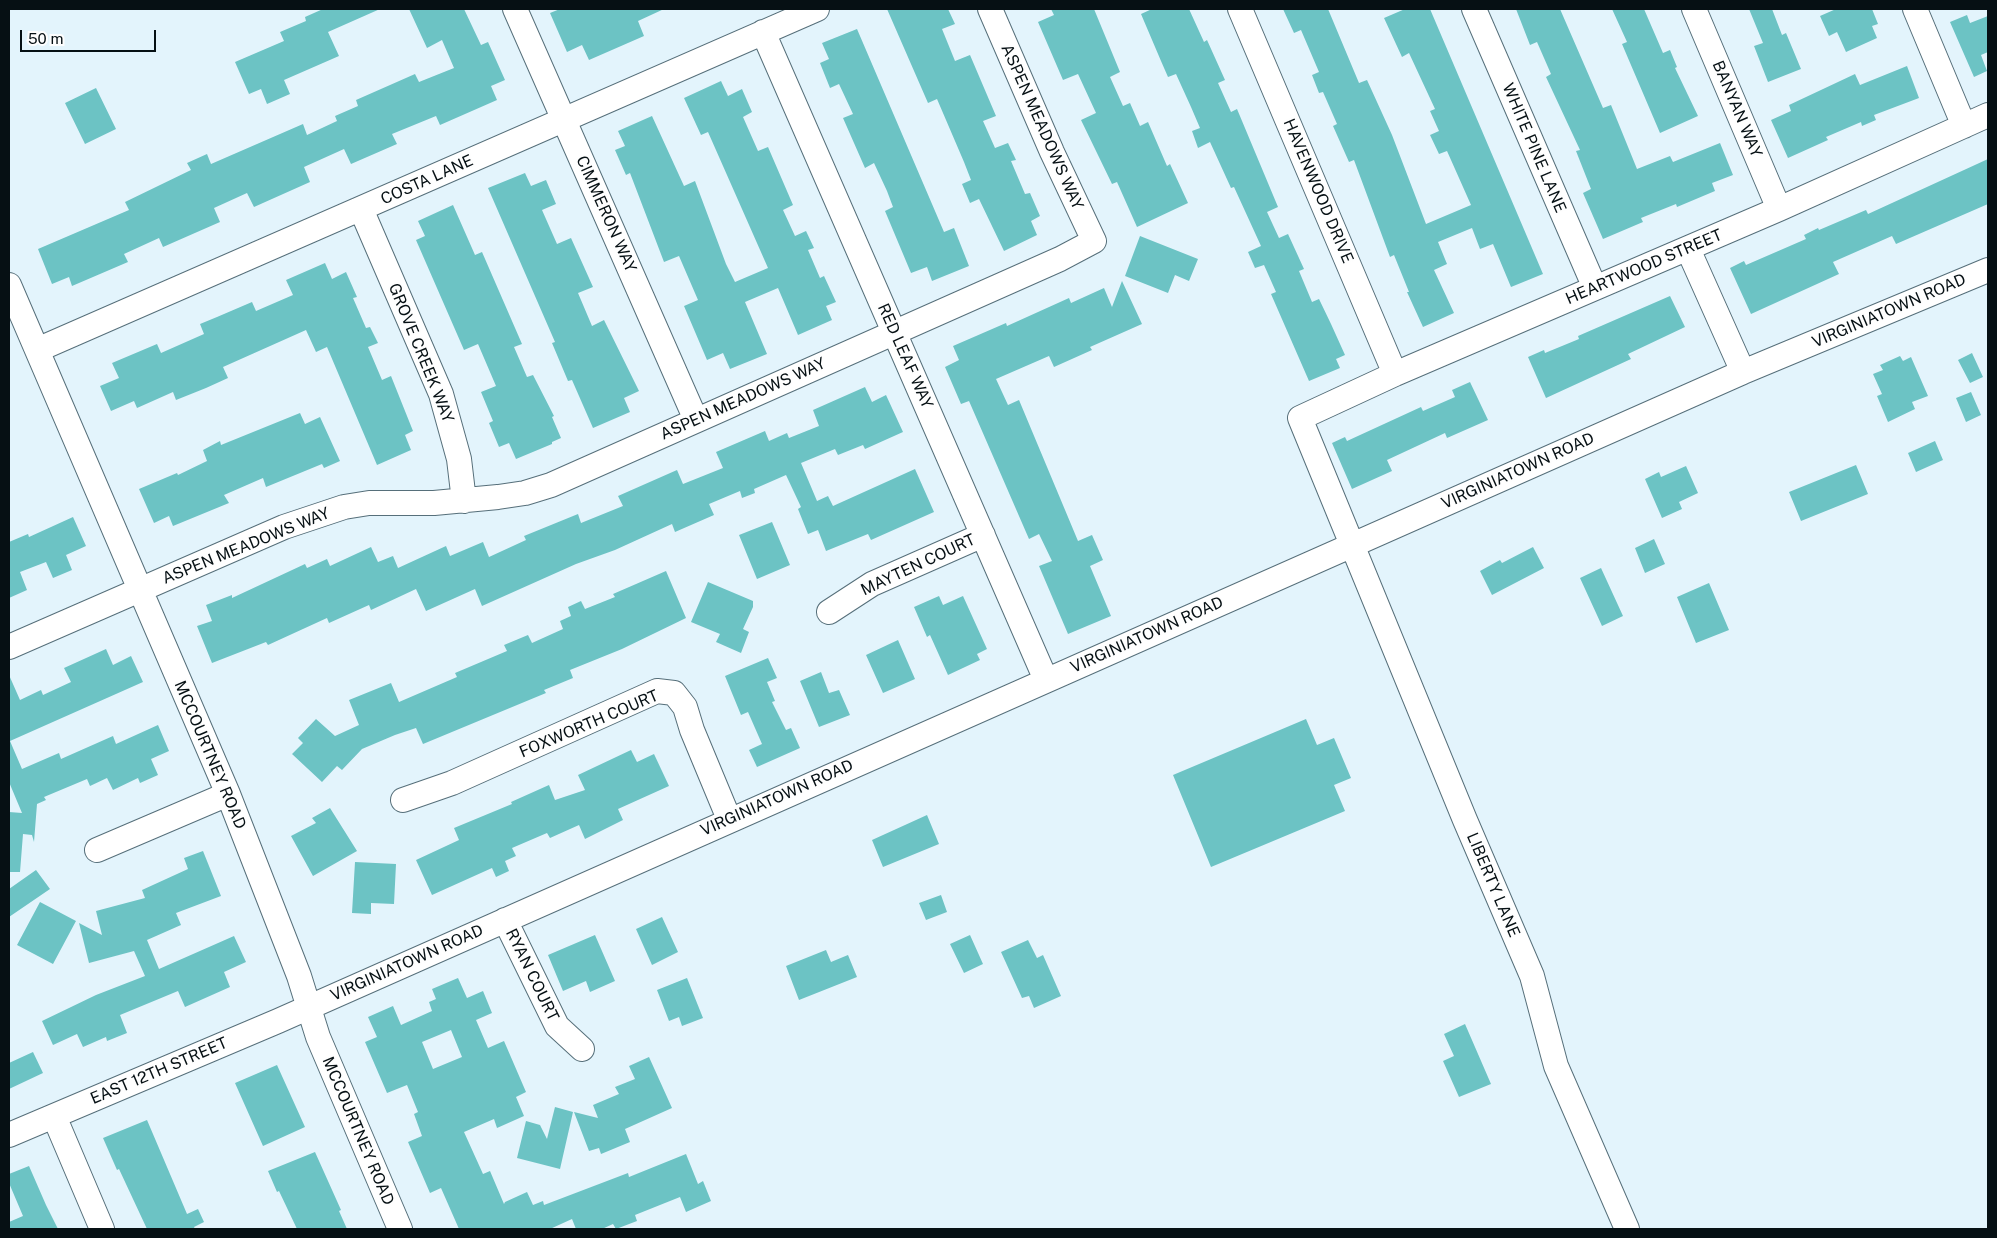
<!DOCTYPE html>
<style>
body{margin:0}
#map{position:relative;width:1997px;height:1238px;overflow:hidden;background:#e3f4fc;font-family:"Public Sans",sans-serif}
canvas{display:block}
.frame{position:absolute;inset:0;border:10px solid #061014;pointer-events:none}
.scale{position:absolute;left:20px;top:30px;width:136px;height:22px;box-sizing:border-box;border:2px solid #061014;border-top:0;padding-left:6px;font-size:15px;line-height:18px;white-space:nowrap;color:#061014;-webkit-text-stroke:4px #fefefe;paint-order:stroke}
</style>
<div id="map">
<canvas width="1997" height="1238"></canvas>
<div class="frame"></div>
<div class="scale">50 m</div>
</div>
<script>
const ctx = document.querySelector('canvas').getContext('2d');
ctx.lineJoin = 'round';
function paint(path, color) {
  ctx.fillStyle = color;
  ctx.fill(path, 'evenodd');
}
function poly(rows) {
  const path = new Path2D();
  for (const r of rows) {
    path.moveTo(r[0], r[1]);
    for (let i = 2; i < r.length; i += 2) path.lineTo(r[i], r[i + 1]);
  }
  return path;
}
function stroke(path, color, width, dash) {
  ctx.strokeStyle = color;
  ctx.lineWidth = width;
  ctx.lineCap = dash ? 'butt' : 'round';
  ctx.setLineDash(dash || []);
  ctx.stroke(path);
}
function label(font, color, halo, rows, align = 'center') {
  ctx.font = font + ' "Public Sans",sans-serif';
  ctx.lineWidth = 4;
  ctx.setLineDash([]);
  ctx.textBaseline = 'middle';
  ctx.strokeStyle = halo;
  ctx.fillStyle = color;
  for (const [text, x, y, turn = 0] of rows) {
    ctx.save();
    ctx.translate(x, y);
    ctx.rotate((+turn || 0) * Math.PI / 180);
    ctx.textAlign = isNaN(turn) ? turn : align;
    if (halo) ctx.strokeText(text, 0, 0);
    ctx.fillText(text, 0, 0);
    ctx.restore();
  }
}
const building = poly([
 [323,9,380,9,328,32,339,56,284,80,290,94,267,104,261,89,249,94,235,62,284,41,280,32,306,21,305,17],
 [409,9,464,9,481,45,488,42,505,80,491,86,497,100,440,125,436,116,392,134,397,144,351,164,344,149,304,167,310,182,254,207,247,193,214,208,220,222,163,247,159,238,124,254,128,262,72,286,69,277,52,284,38,249,129,210,125,202,191,170,187,163,207,154,211,164,303,124,307,135,337,121,335,116,358,106,356,100,415,74,419,82,454,68,442,40,427,48],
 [560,9,664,9,638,21,644,36,589,60,582,45,567,52,550,13],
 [887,9,948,9,955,24,942,29,955,61,970,55,996,116,983,121,995,148,1008,143,1016,160,1011,161,1025,194,1030,193,1040,216,1031,221,1037,235,1004,251,979,199,970,203,962,184,971,180,964,162,937,99,928,103],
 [1051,9,1094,9,1120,72,1110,77,1123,106,1130,103,1140,126,1148,122,1167,166,1170,164,1188,203,1137,227,1117,182,1112,184,1081,120,1096,113,1078,74,1063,80,1038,22,1054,15],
 [1152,9,1189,9,1204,42,1207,40,1225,80,1218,83,1231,112,1237,109,1278,207,1267,212,1279,238,1288,234,1304,269,1299,271,1312,302,1319,299,1331,324,1345,355,1336,359,1340,368,1309,381,1271,294,1276,292,1264,265,1255,268,1248,252,1261,246,1234,187,1231,188,1210,142,1198,148,1192,131,1200,128,1191,107,1176,74,1168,77,1161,61,1141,14],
 [1283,9,1328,9,1359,83,1367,80,1392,135,1426,224,1471,205,1447,151,1439,154,1430,135,1439,131,1430,111,1435,109,1409,53,1402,57,1384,18,1405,9,1430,9,1543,274,1511,287,1493,244,1480,249,1472,228,1438,242,1447,264,1434,270,1454,313,1423,327,1407,292,1409,292,1394,255,1390,257,1354,160,1349,162,1333,126,1337,124,1323,92,1319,93,1312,75,1319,72,1301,30,1294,33],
 [1516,9,1560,9,1603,108,1611,105,1637,169,1670,156,1673,162,1720,143,1733,175,1712,183,1715,191,1677,207,1676,204,1641,218,1643,222,1603,239,1583,193,1591,189,1576,151,1580,150,1546,77,1551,74,1537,42,1530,45],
 [1612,9,1644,9,1663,53,1670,50,1677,67,1675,68,1698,116,1660,133,1622,44,1627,42],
 [1749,9,1772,9,1782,35,1786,33,1801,69,1768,82,1754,46,1763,43],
 [1836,9,1872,9,1878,24,1872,26,1877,38,1846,52,1837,32,1829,36,1820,16],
 [1967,15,1970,23,1988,16,1988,52,1981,55,1987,71,1974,77,1950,22],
 [857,29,944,232,954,228,969,266,932,281,927,267,911,273,885,211,893,207,887,191,874,163,865,168,843,118,853,114,839,84,830,88,820,63,829,59,822,43],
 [1907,66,1919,98,1874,115,1876,120,1862,126,1861,122,1826,137,1828,140,1788,158,1771,120,1791,111,1789,105,1855,74,1860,85],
 [721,81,728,96,742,89,752,112,743,117,758,151,768,147,793,205,783,210,795,236,806,231,814,248,808,250,820,278,824,276,836,302,826,306,832,320,798,335,778,288,745,302,767,354,730,369,723,353,707,360,684,306,698,300,679,256,664,262,630,173,626,175,615,150,625,146,618,131,652,116,684,186,695,181,726,264,735,282,768,268,708,132,701,135,684,98],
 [96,88,116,129,85,144,65,103],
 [1988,159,1988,204,1896,244,1892,236,1833,262,1839,274,1751,314,1730,268,1744,261,1746,265,1806,239,1804,235,1818,228,1819,230,1866,210,1868,214],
 [525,173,531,186,546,180,556,204,542,210,557,244,571,238,593,287,578,293,592,326,604,320,639,391,624,398,630,412,593,428,572,380,568,381,552,343,555,342,488,188],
 [453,205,475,255,482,252,522,344,514,347,527,377,533,375,554,416,552,417,561,438,552,442,552,444,516,459,509,443,499,447,489,423,493,421,481,392,496,386,478,344,464,350,416,240,425,236,418,221],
 [1140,236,1198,259,1189,281,1175,275,1168,293,1125,276],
 [325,263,332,279,346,272,357,297,353,298,366,328,370,327,378,343,368,347,382,380,391,376,413,431,405,435,411,450,377,465,327,347,316,352,306,330,223,367,228,378,206,388,176,400,173,392,137,408,134,401,111,411,100,386,119,378,112,363,157,344,161,353,204,334,200,324,217,317,252,302,256,311,293,295,286,280],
 [1122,281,1142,324,1090,347,1092,350,1054,367,1049,356,996,379,1008,405,1019,400,1078,541,1092,535,1103,560,1090,566,1111,616,1068,634,1039,566,1052,561,1039,534,1029,539,969,401,961,404,945,367,959,360,953,346,1006,323,1007,326,1069,298,1071,303,1104,288,1112,307],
 [1670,296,1685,327,1628,354,1631,359,1546,398,1528,357,1544,350,1545,353,1579,339,1578,336],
 [1972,353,1983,377,1970,383,1958,360],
 [1900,356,1903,361,1911,357,1928,396,1912,402,1915,409,1888,422,1877,396,1882,394,1873,374,1883,370,1880,365],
 [1470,382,1488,420,1447,438,1445,433,1387,460,1392,471,1352,489,1332,443,1345,437,1347,441,1421,407,1423,411,1455,397,1452,390],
 [865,387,872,402,886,395,903,432,865,449,863,445,838,455,835,449,801,463,817,501,828,496,833,506,915,469,934,512,871,540,868,534,826,551,818,530,808,534,798,509,801,507,786,475,754,489,755,493,742,498,740,491,709,504,714,515,675,532,672,524,615,550,576,564,482,606,475,589,426,611,416,589,371,610,369,605,329,623,327,618,268,645,266,642,212,663,197,626,212,621,206,605,232,595,232,598,305,564,307,568,327,559,330,566,371,547,378,562,393,556,398,568,446,546,450,556,483,542,489,557,526,540,524,536,578,514,581,523,623,506,618,496,677,470,683,484,723,468,716,452,765,431,769,441,787,433,789,438,819,426,813,410],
 [1971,392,1981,415,1966,422,1956,398],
 [300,413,305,424,320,417,340,461,324,468,322,464,266,487,263,478,224,495,229,503,173,526,169,516,154,523,139,489,177,473,178,475,207,461,203,450,220,441,221,445],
 [1935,441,1943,460,1916,472,1908,453],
 [1856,465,1868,494,1801,521,1789,492],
 [1686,466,1698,493,1679,502,1682,509,1662,518,1645,479,1659,472,1661,477],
 [73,517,86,546,66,555,72,570,53,578,46,562,20,572,27,590,9,598,9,542,28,534,29,537],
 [772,522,790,565,757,579,739,535],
 [1654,539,1665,564,1645,573,1635,548],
 [1533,547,1544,568,1492,595,1480,571,1500,560,1502,563],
 [1601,568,1623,616,1602,626,1580,578],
 [666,571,686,618,622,649,570,670,573,678,544,690,546,693,423,744,416,728,395,735,362,749,342,770,337,766,322,782,292,754,303,743,298,738,316,719,335,736,359,725,349,700,391,683,399,702,457,677,455,673,507,651,504,645,528,635,532,643,563,629,560,621,571,616,568,607,581,601,585,609,615,597,613,594],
 [708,582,753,601,753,607,743,629,749,632,741,653,716,642,720,634,691,622],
 [1709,583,1729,630,1696,643,1677,597],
 [939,596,943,605,963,596,987,649,977,654,980,660,948,675,930,635,927,637,914,607],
 [898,640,915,679,883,693,866,655],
 [106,649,113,665,131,656,143,682,10,741,22,769,59,753,61,759,113,736,116,744,158,725,169,751,151,759,158,775,140,783,138,778,113,790,107,778,90,786,87,779,44,797,46,800,37,804,34,842,32,835,23,834,20,872,9,872,9,812,22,813,9,782,9,675,20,700,41,690,43,695,71,682,64,668],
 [768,658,777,678,767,682,775,701,772,702,786,730,791,728,800,748,757,767,749,750,762,744,748,712,741,715,725,676],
 [821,672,829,693,839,690,850,715,819,727,800,681],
 [1306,719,1317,745,1334,738,1351,778,1334,785,1345,811,1211,867,1173,775],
 [631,750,637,762,654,754,669,786,618,809,623,820,585,839,579,825,550,838,547,833,512,848,516,856,505,861,509,871,496,877,492,868,432,895,416,860,459,840,454,828,512,804,511,802,549,785,555,800,585,790,578,775],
 [330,808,357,851,313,876,291,836,316,823,312,818],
 [927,815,939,844,883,867,872,840],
 [203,851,221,896,176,913,181,925,147,940,159,969,234,936,246,962,224,972,230,987,185,1007,178,991,120,1015,127,1033,107,1041,106,1037,83,1047,77,1034,53,1045,42,1021,96,995,145,976,134,951,89,963,79,923,102,935,96,911,145,898,142,890,188,869,184,858],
 [355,862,396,864,394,904,371,903,371,914,352,913],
 [36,870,50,889,9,917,9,889],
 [941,895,947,912,926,920,919,903],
 [40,902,76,921,53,964,17,945],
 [662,917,678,952,652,965,636,929],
 [595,935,615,981,590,992,586,981,563,991,548,955],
 [970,935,983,964,964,973,950,944],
 [1028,940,1037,958,1043,955,1061,996,1034,1008,1029,996,1022,998,1001,952],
 [826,950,831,962,848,955,857,977,799,1000,786,966],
 [458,978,467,998,483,991,492,1013,476,1020,488,1048,504,1041,526,1092,516,1097,524,1116,497,1128,494,1119,464,1132,483,1174,490,1171,504,1204,505,1202,527,1192,533,1205,543,1201,544,1205,628,1173,629,1177,686,1154,698,1184,703,1181,711,1201,686,1212,680,1197,635,1215,637,1221,616,1229,613,1224,602,1229,576,1229,572,1219,550,1229,459,1229,441,1188,430,1193,408,1142,422,1136,414,1114,418,1112,407,1085,387,1093,365,1042,377,1037,368,1017,393,1006,401,1025,432,1011,429,1002,436,999,432,989],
 [451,1030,462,1057,433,1069,422,1042],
 [687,978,703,1018,682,1026,679,1017,669,1021,657,990],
 [1465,1024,1491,1084,1459,1097,1443,1061,1454,1056,1444,1034],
 [33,1052,43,1073,9,1089,9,1063],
 [649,1057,672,1108,625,1129,630,1142,601,1154,599,1148,589,1151,574,1112,598,1118,593,1105,619,1094,615,1087,635,1079,629,1066],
 [277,1065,305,1127,263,1146,235,1083],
 [555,1107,573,1112,560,1169,517,1158,526,1121,540,1125,547,1139],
 [147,1120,187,1214,198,1209,204,1222,194,1227,195,1229,147,1229,119,1169,117,1170,103,1138],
 [315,1152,341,1210,339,1211,347,1229,297,1229,279,1191,277,1192,268,1171],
 [29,1166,46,1205,58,1229,9,1229,9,1222,23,1216,9,1183,9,1174]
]);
const minor = poly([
 [515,9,696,420],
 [1240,9,1395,374],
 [1474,9,1595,288],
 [1694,9,1779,209],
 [1915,9,1964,126],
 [763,32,1046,680],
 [361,209,441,394,459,459,464,501],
 [1688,249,1743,372],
 [9,285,228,794,299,976,318,1037,400,1229],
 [37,350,817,9],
 [829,612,872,584,983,535],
 [9,647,284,527,344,507,369,503,434,503,498,497,525,493,551,485,1060,259,1094,241,1052,152,990,9],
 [403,800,452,783,657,691,674,693,685,707,692,730,729,819],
 [97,850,228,794],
 [505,920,557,1026,582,1049],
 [54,1116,102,1229],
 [9,1135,278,1021,1743,372,1988,270],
 [1627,1229,1556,1066,1532,976,1465,820,1300,418,1395,374,1779,209,1988,115]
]);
const streetNames = [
 ["BANYAN WAY",1737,109,67],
 ["ASPEN MEADOWS WAY",1042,127,66],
 ["WHITE PINE LANE",1534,148,67],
 ["COSTA LANE",427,180,-24],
 ["HAVENWOOD DRIVE",1318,191,67],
 ["CIMMERON WAY",606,214,66],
 ["HEARTWOOD STREET",1644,267,-23],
 ["VIRGINIATOWN ROAD",1889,311,-23],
 ["GROVE CREEK WAY",421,353,68],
 ["RED LEAF WAY",905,356,66],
 ["ASPEN MEADOWS WAY",743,399,-24],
 ["VIRGINIATOWN ROAD",1518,471,-24],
 ["ASPEN MEADOWS WAY",246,546,-22],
 ["MAYTEN COURT",918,565,-25],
 ["VIRGINIATOWN ROAD",1147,635,-24],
 ["FOXWORTH COURT",589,724,-23],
 ["MCCOURTNEY ROAD",210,755,67],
 ["VIRGINIATOWN ROAD",777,798,-24],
 ["LIBERTY LANE",1493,885,67],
 ["VIRGINIATOWN ROAD",407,963,-24],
 ["RYAN COURT",532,975,64],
 ["EAST 12TH STREET",159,1071,-23],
 ["MCCOURTNEY ROAD",358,1131,67]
];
paint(building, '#6cc3c4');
stroke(minor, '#566f7a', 26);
stroke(minor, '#fff', 24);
label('16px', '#061014', '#fefefe', streetNames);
</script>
